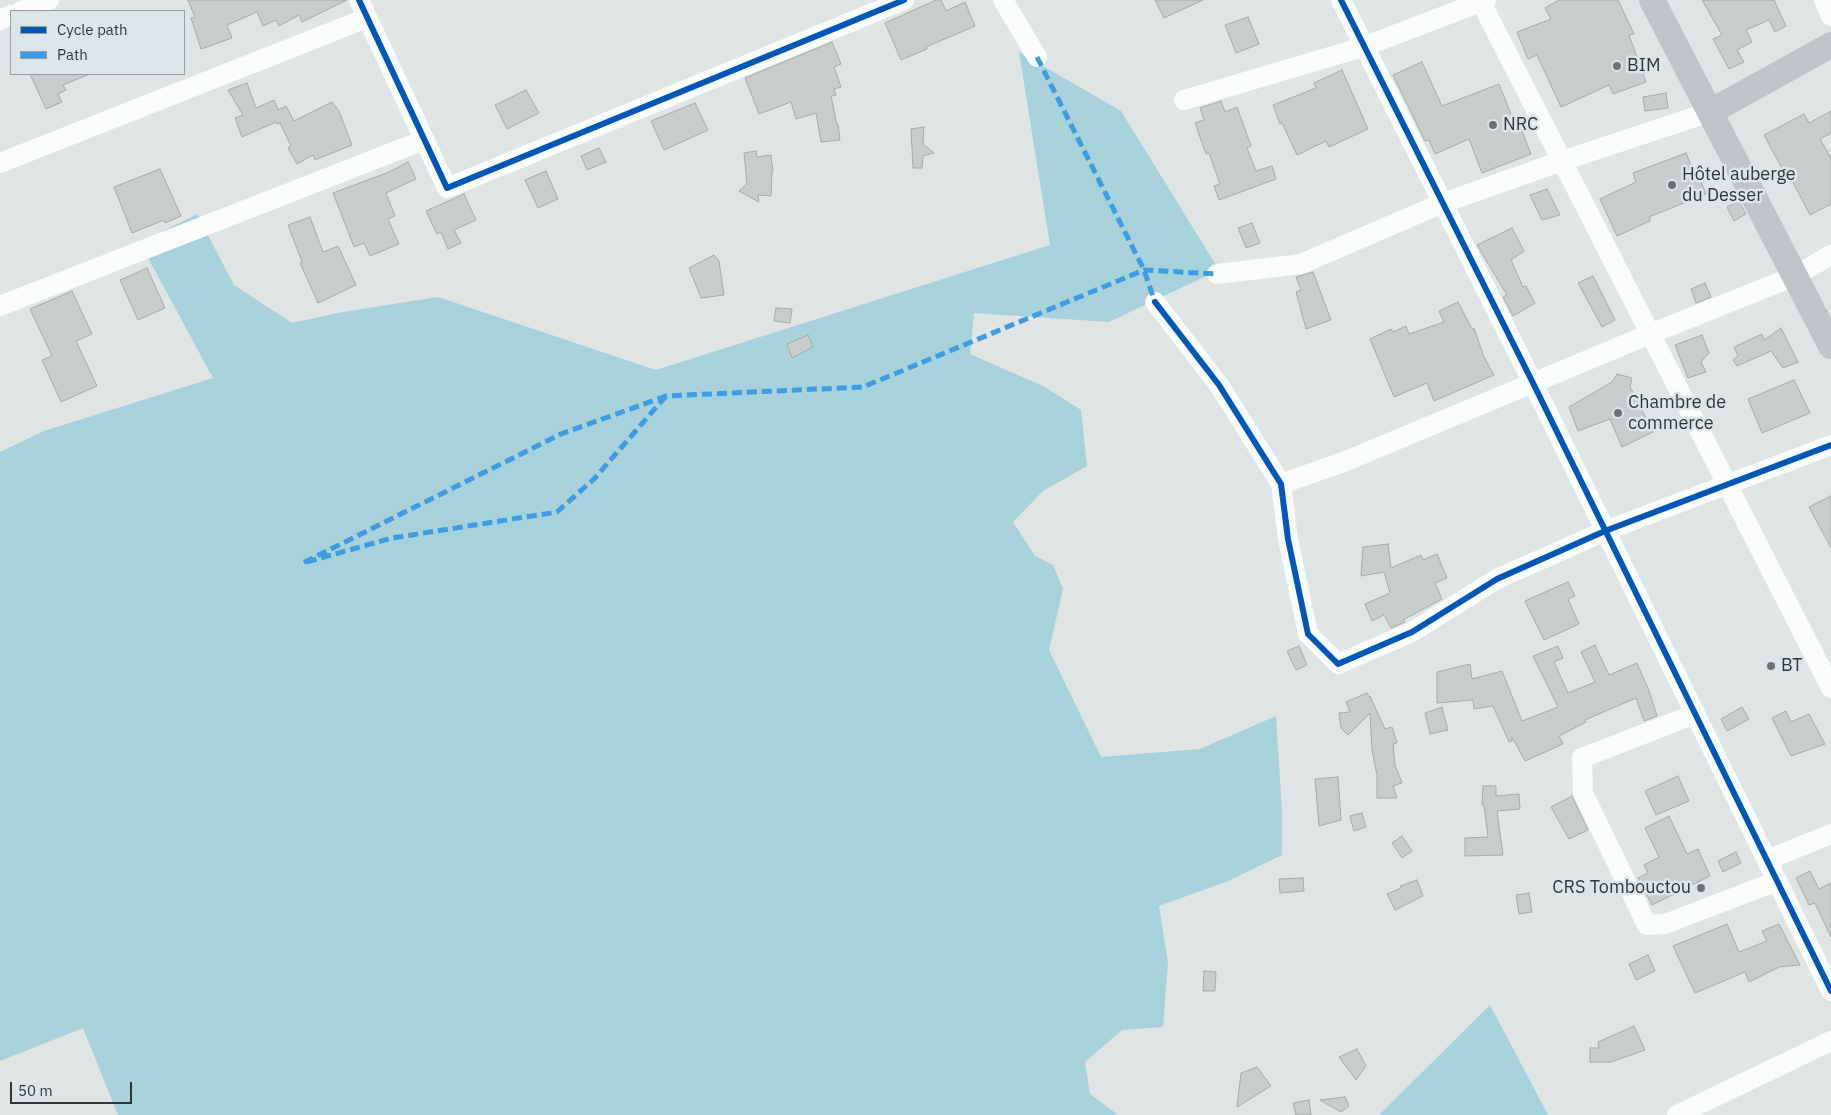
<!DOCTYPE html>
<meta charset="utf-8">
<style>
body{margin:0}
#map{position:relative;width:1831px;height:1115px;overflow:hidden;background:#dfe4e4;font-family:"IBM Plex Sans",sans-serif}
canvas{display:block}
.legend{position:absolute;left:10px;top:10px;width:175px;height:65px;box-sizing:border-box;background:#dce5e7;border:1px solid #989fa0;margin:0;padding:6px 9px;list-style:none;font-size:15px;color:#323536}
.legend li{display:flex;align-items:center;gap:10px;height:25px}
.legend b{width:25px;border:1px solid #989fa0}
.scale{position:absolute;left:10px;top:1082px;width:122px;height:22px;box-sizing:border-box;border:2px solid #323536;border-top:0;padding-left:6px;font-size:15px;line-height:18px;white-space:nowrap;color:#323536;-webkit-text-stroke:4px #dce5e7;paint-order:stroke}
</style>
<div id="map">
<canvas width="1831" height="1115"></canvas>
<ul class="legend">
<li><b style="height:6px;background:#0057b8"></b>Cycle path</li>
<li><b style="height:6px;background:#3e9de2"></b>Path</li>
</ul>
<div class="scale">50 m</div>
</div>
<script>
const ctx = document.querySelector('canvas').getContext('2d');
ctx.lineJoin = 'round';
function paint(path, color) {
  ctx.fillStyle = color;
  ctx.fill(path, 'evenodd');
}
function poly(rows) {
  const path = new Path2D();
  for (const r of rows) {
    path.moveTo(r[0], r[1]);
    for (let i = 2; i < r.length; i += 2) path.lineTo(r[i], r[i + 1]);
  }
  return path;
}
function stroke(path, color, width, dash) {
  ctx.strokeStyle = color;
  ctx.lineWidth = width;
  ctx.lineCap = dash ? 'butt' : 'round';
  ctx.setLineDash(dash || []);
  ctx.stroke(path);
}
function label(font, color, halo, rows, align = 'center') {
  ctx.font = font + ' "IBM Plex Sans",sans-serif';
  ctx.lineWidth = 5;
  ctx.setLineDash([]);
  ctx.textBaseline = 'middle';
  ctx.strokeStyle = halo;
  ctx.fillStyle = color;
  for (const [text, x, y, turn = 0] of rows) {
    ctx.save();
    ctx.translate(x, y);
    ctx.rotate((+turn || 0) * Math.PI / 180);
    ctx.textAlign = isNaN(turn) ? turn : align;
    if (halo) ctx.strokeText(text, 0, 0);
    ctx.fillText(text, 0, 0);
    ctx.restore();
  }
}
const green = poly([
 [1019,52,1121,111,1219,270,1109,322,974,313,970,354,1045,387,1081,410,1087,466,1043,491,1013,522,1035,556,1053,565,1063,589,1049,650,1101,757,1200,749,1276,716,1282,812,1282,855,1228,881,1159,906,1168,963,1163,1027,1122,1030,1085,1062,1090,1094,1118,1115,118,1115,83,1028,0,1061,0,452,44,431,213,378,140,243,197,214,234,285,292,323,343,312,438,297,656,370,1050,245],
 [1490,1005,1548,1115,1379,1115]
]);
const building = poly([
 [188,0,347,0,302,22,299,15,279,26,276,20,263,26,257,12,227,25,232,38,201,49,191,18,195,17,188,0],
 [936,0,941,0,946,11,965,2,975,26,926,47,927,49,901,60,885,23,936,0],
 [1155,0,1203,0,1164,18,1155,0],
 [1559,0,1618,0,1634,34,1629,35,1646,82,1613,94,1609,85,1561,107,1537,55,1528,59,1517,32,1551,19,1545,8,1559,0],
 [1702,0,1774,0,1786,26,1775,32,1769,20,1746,30,1752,42,1737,50,1744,62,1729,69,1713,39,1722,35,1702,0],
 [1248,17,1259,44,1236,53,1225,25,1248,17],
 [832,42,841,64,834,67,841,87,834,89,836,95,831,96,837,125,838,124,840,140,821,142,816,113,796,119,791,102,759,114,745,78,832,42],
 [1422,62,1442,106,1499,84,1514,122,1518,121,1531,154,1482,173,1469,139,1435,154,1429,140,1425,141,1393,75,1422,62],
 [1342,70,1368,129,1329,147,1326,141,1297,155,1282,123,1280,124,1273,105,1316,88,1314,83,1342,70],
 [30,74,90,74,63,85,66,90,58,94,62,102,46,109,30,74],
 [247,83,256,108,274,100,278,110,286,106,294,121,332,102,339,111,352,145,315,160,313,155,297,164,288,148,291,146,280,123,277,124,276,122,242,137,235,118,243,115,228,90,247,83],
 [526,90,539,113,507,129,495,105,526,90],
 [1666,93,1668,108,1645,111,1643,97,1666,93],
 [1221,101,1225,112,1237,107,1251,146,1247,148,1256,171,1272,166,1276,179,1219,200,1214,186,1220,184,1209,153,1206,154,1195,123,1204,120,1200,108,1221,101],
 [695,103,708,130,664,150,651,121,695,103],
 [1831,111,1831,133,1820,139,1831,158,1831,204,1810,215,1787,171,1784,172,1764,135,1804,114,1809,123,1831,111],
 [924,127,923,144,934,153,923,156,922,168,913,168,911,129,924,127],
 [599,148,606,162,587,170,581,156,599,148],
 [756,151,757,157,771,155,773,172,772,172,771,196,758,195,759,202,739,191,747,184,744,153,756,151],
 [1686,153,1695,175,1698,174,1706,194,1649,217,1650,221,1617,236,1600,199,1636,182,1633,173,1686,153],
 [408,162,416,179,386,193,395,216,388,219,399,244,370,256,364,243,354,247,333,193,389,172,408,162],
 [160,169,181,216,165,223,164,220,132,233,114,187,160,169],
 [546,171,558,199,538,208,525,180,546,171],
 [1547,189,1560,215,1542,220,1530,195,1547,189],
 [464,194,476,220,454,230,461,243,448,249,441,232,437,234,426,211,464,194],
 [1739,201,1746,214,1734,221,1727,207,1739,201],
 [310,217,323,252,338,246,356,285,318,303,300,263,302,262,288,225,310,217],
 [1252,223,1260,243,1246,248,1238,228,1252,223],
 [1512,228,1524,251,1511,260,1523,287,1526,286,1535,303,1513,316,1503,297,1507,295,1477,245,1512,228],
 [714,255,719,261,724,295,701,298,689,268,714,255],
 [147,268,165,308,138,320,120,280,147,268],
 [1313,272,1331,320,1306,329,1296,292,1301,290,1296,277,1313,272],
 [1593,276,1615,320,1602,327,1578,283,1593,276],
 [1705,283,1711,297,1696,303,1691,289,1705,283],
 [72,291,92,334,76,341,97,386,61,402,42,360,52,356,30,309,72,291],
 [1458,302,1472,329,1474,328,1484,357,1494,375,1434,401,1427,383,1394,397,1370,339,1391,329,1393,332,1406,326,1409,334,1444,322,1439,311,1458,302],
 [776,308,792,309,790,323,774,321,776,308],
 [1781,328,1798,362,1783,368,1771,351,1737,366,1733,360,1738,356,1734,347,1762,334,1764,340,1781,328],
 [808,335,813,347,792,358,787,344,808,335],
 [1702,335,1709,353,1701,362,1706,372,1688,378,1675,345,1702,335],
 [1617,374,1632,378,1630,387,1653,432,1622,447,1610,419,1578,431,1569,407,1612,382,1617,374],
 [1794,380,1810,413,1762,433,1748,399,1794,380],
 [1831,496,1831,548,1809,507,1831,496],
 [1388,544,1391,568,1421,555,1423,560,1437,554,1447,578,1435,583,1442,599,1403,620,1405,622,1391,628,1384,615,1372,621,1365,604,1390,593,1384,572,1361,576,1363,547,1388,544],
 [1568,582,1575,596,1568,599,1579,624,1544,640,1525,601,1568,582],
 [1595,645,1609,675,1637,663,1649,691,1657,716,1644,721,1636,698,1585,720,1586,722,1559,736,1563,744,1525,761,1512,737,1512,741,1509,742,1493,706,1474,709,1473,700,1437,703,1437,672,1470,664,1472,679,1502,671,1522,721,1558,707,1533,656,1558,646,1563,658,1554,662,1568,693,1595,682,1581,652,1595,645],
 [1299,646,1307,665,1296,670,1287,651,1299,646],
 [1367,693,1369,697,1370,696,1385,729,1392,727,1397,743,1393,744,1395,765,1402,783,1393,786,1397,798,1377,798,1377,775,1372,750,1370,713,1348,735,1341,728,1339,713,1350,712,1346,702,1367,693],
 [1442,707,1448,730,1430,734,1425,713,1442,707],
 [1742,707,1749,719,1727,731,1721,719,1742,707],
 [1786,711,1791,722,1809,714,1825,744,1791,756,1772,718,1786,711],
 [1678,776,1689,801,1656,815,1645,791,1678,776],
 [1338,777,1341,820,1319,826,1315,779,1338,777],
 [1483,786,1496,786,1496,796,1519,794,1520,809,1497,811,1503,855,1465,856,1465,838,1488,837,1484,805,1482,805,1483,786],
 [1572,796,1588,830,1569,839,1551,807,1572,796],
 [1362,813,1366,827,1354,831,1350,816,1362,813],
 [1669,816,1687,854,1698,849,1710,876,1652,905,1638,878,1648,873,1644,865,1659,857,1645,828,1669,816],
 [1402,836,1412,851,1402,858,1392,843,1402,836],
 [1736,852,1741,863,1723,872,1718,861,1736,852],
 [1810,871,1819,889,1831,883,1831,937,1815,903,1809,905,1796,878,1810,871],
 [1303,878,1304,891,1280,893,1279,879,1303,878],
 [1417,880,1423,896,1395,910,1387,894,1401,888,1400,886,1417,880],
 [1529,893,1532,912,1519,914,1516,895,1529,893],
 [1727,924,1739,952,1767,941,1762,931,1779,924,1800,965,1779,967,1749,982,1745,972,1695,993,1673,946,1727,924],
 [1648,955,1655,971,1636,980,1629,964,1648,955],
 [1204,971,1216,972,1215,991,1203,991,1204,971],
 [1634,1026,1645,1050,1611,1062,1590,1062,1590,1048,1599,1048,1598,1042,1634,1026],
 [1357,1049,1366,1066,1356,1080,1339,1057,1357,1049],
 [1257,1067,1271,1086,1237,1107,1241,1073,1257,1067],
 [1345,1097,1349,1106,1341,1112,1320,1100,1345,1097],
 [1309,1100,1311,1115,1296,1115,1293,1103,1309,1100]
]);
const minor = poly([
 [359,0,447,188,904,0],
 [1003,0,1037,57],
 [1341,0,1533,383,1831,991],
 [1480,0,1831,688],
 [1824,0,1831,16],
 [21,11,49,0],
 [0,20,11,15],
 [1184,100,1363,47,1486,0],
 [0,163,367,18],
 [1217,274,1301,264,1443,203,1562,161,1710,112],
 [1155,302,1219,385,1281,484,1288,539,1308,634,1338,664,1412,632,1497,579,1605,531,1831,445],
 [0,306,424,140],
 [1281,484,1346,461,1650,334,1795,276,1831,255],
 [1695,714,1582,758,1583,793,1647,925,1665,924,1777,881],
 [1767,860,1831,834],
 [1677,1115,1831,1041]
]);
const major = poly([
 [1652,0,1831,346],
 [1710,112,1831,45]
]);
const quiet = poly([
 [1037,57,1144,270,1155,302],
 [666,396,594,479,557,512,392,538,303,563,561,434,666,396,863,387,1144,270,1217,274]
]);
const cycleway = poly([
 [359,0,447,188,904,0],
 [1341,0,1533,383,1831,991],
 [1155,302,1219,385,1281,484,1288,539,1308,634,1338,664,1412,632,1497,579,1605,531,1831,445]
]);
const markers = [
 [1617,66,5,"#6f7273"],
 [1493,125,5,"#6f7273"],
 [1672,185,5,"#6f7273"],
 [1618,413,5,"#6f7273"],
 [1771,666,5,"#6f7273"],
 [1701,888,5,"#6f7273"]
];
const poiNames = [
 ["BIM",1627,66],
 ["NRC",1503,125],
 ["Hôtel auberge",1682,175],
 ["du Desser",1682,196],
 ["Chambre de",1628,403],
 ["commerce",1628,424],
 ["BT",1781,666],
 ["CRS Tombouctou",1691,888,"right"]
];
paint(green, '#a7d1db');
paint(building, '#c8cccc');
stroke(building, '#a6aaaa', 1);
stroke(minor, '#fafbfb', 20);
stroke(major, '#c0c4c6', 26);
stroke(quiet, '#3e9de2', 5, [10, 5]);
stroke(cycleway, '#0057b8', 6);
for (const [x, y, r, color] of markers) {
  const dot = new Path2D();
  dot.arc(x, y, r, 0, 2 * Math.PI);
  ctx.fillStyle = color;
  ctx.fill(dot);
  stroke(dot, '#dce5e7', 2);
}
label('18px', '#323536', '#dce5e7', poiNames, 'left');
</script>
